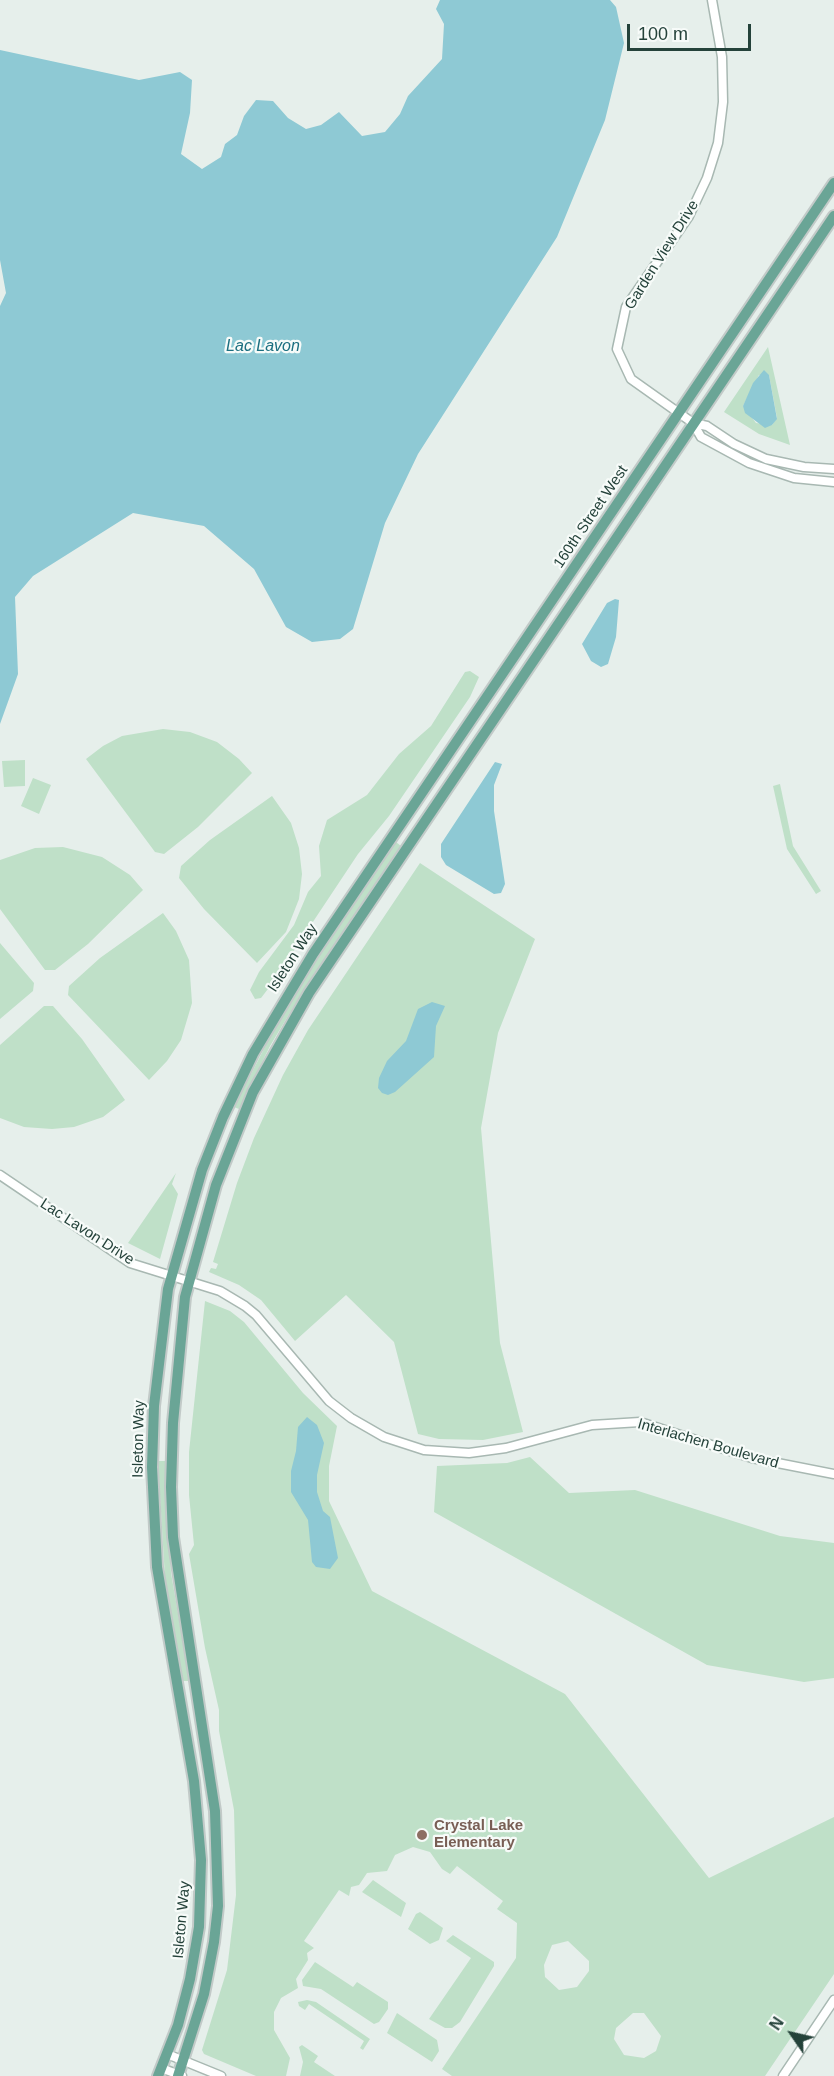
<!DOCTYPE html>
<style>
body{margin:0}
#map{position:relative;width:834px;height:2076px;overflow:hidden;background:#e6efeb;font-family:Helvetica,sans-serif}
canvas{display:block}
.north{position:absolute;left:762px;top:2004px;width:60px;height:60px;-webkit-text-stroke:4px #f7fbf9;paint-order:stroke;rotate:304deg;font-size:16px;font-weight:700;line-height:24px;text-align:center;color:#24423a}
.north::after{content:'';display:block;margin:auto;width:21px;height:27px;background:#24423a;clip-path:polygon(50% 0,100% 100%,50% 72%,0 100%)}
.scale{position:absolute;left:627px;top:24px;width:124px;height:27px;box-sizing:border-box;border:3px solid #24423a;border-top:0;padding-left:8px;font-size:18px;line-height:21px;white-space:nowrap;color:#24423a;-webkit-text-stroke:4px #f7fbf9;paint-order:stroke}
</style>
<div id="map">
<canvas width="834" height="2076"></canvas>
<div class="north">N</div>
<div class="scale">100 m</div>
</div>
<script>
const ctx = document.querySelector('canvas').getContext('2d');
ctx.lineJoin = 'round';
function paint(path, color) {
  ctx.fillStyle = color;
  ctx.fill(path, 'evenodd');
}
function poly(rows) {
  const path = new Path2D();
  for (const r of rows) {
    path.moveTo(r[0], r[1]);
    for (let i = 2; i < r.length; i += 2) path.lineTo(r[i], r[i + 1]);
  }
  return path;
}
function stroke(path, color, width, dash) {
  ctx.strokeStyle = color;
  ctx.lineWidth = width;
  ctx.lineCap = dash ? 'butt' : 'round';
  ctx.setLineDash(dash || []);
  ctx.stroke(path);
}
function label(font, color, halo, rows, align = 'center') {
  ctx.font = font + ' Helvetica,sans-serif';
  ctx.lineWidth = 4.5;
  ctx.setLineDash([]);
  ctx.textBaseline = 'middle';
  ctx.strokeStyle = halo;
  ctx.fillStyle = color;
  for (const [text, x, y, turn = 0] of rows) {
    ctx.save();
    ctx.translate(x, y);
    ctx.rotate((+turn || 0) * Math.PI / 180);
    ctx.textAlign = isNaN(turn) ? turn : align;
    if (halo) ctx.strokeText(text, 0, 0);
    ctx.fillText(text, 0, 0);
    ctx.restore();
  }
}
const green = poly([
 [768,347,790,445,759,434,724,412],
 [759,375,769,375,777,418,772,425,756,423,743,406],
 [470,671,479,677,470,697,389,816,358,854,271,985,261,998,255,999,250,990,259,972,294,925,308,892,321,876,319,846,327,820,367,795,399,754,431,726,465,672],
 [163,729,190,732,217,742,239,759,252,773,198,827,164,854,155,852,86,759,103,746,122,736],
 [25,760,25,786,4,787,2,761],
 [33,778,51,785,39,814,21,806],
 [780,784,793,846,821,891,816,894,787,849,773,786],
 [272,796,291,823,299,848,302,874,299,899,286,932,257,963,204,909,179,878,181,866,210,840],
 [396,842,401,846,303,991,270,1046,239,1109,234,1107,286,1006],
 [63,847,102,857,130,875,143,890,88,944,55,970,45,970,0,909,0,860,35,848],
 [420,863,535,939,498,1033,481,1128,500,1343,523,1432,483,1440,439,1439,418,1434,394,1342,346,1295,295,1341,261,1300,239,1285,209,1272,211,1268,216,1269,218,1264,213,1262,237,1183,254,1138,283,1075,308,1030],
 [163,913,176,931,189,960,192,1003,181,1040,167,1061,149,1080,68,995,69,986,100,958],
 [0,943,34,983,33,991,0,1019],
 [44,1006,53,1006,82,1039,125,1100,103,1117,74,1127,52,1129,24,1127,0,1118,0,1045],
 [176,1173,172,1184,178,1194,160,1259,128,1243],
 [205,1301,230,1311,244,1322,303,1393,337,1426,329,1466,329,1501,372,1591,565,1694,709,1878,834,1817,834,1974,765,2076,452,2076,442,2069,516,1958,517,1923,497,1909,503,1901,457,1866,450,1874,442,1869,430,1852,413,1847,395,1855,387,1871,367,1873,359,1885,351,1887,349,1896,339,1890,304,1941,314,1948,307,1953,308,1960,296,1979,298,1988,281,1998,274,2012,274,2030,290,2058,286,2076,256,2076,204,2054,202,2050,227,1970,236,1895,234,1810,219,1731,219,1710,205,1648,189,1554,194,1545,189,1495,189,1452],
 [568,1941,589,1961,589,1971,577,1987,559,1990,545,1977,544,1965,552,1945],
 [633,2013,644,2013,661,2036,656,2051,644,2058,624,2055,614,2039,616,2028],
 [530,1457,569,1493,635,1490,780,1536,834,1543,834,1678,804,1682,707,1665,434,1512,437,1466,507,1463],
 [158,1461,165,1461,171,1573,188,1671,189,1681,183,1681,165,1578],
 [373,1880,406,1903,401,1917,362,1892],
 [420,1912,443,1928,439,1940,430,1944,408,1929,416,1914],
 [453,1935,494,1962,494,1966,460,2022,452,2028,445,2028,429,2019,471,1958,446,1941],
 [315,1962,353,1987,357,1982,388,2002,388,2009,379,2022,374,2024,321,1989,303,1986,302,1980],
 [307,2000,316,2002,370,2039,363,2050,360,2048,364,2041,309,2004,305,2010,299,2006,298,2002],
 [397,2013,437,2040,439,2051,432,2062,387,2033],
 [302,2045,318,2056,314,2062,335,2076,300,2076,303,2062,299,2047]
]);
const water = poly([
 [440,0,610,0,616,7,624,43,605,120,557,237,418,454,385,523,353,629,340,639,312,642,286,627,254,569,204,526,133,513,33,576,15,597,18,674,0,724,0,306,6,293,0,260,0,50,139,80,180,72,192,80,190,113,181,154,202,169,221,157,225,144,237,135,244,116,256,100,273,101,288,118,306,129,321,125,339,112,362,136,385,132,400,114,408,96,442,59,444,24,436,9],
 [764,370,769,375,777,419,772,425,765,428,745,413,743,406,753,383],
 [615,599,619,600,616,637,608,664,601,667,591,661,582,644,607,603],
 [495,762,502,764,494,785,494,811,505,884,501,893,494,894,446,865,441,857,441,844],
 [432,1002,445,1006,436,1026,434,1057,395,1092,388,1095,382,1093,378,1088,379,1078,387,1061,406,1041,418,1009],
 [307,1417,317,1425,324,1443,317,1475,317,1492,323,1511,330,1517,338,1558,330,1569,316,1567,312,1562,308,1520,291,1492,291,1471,296,1451,298,1427]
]);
const minor = poly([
 [712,0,722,57,723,102,718,143,707,178,689,216,626,307,617,349,631,379,693,423,707,426,734,444,766,459,804,467,834,469],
 [693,423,701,437,749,463,794,478,834,482],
 [0,1175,130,1263,220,1291,245,1306,256,1315,329,1401,351,1418,384,1437,424,1450,469,1453,506,1448,592,1425,640,1422,752,1458,834,1474],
 [167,2054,221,2076],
 [161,2068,182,2076],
 [783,2076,834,2000]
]);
const major = poly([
 [158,2076,178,2025,190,1979,199,1927,201,1860,194,1781,157,1567,152,1467,154,1406,168,1289,202,1170,223,1117,253,1054,313,954,834,183],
 [178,2076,204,1994,214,1942,218,1906,215,1811,173,1537,171,1487,173,1423,185,1297,216,1185,253,1092,309,993,834,216]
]);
const markers = [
 [422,1835,6,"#8d6e63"]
];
const streetNames = [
 ["Garden View Drive",662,255,-58],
 ["160th Street West",591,517,-56],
 ["Isleton Way",293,958,-57],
 ["Lac Lavon Drive",87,1232,33],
 ["Isleton Way",139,1439,-89],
 ["Interlachen Boulevard",708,1444,16],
 ["Isleton Way",182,1920,-85]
];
const educationNames = [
 ["Crystal Lake",434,1826],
 ["Elementary",434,1843]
];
const waterNames = [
 ["Lac Lavon",263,347]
];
paint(green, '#bfe0c8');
paint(water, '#8ec9d4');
stroke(minor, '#a8b8b2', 11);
stroke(major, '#c2cac8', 14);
stroke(minor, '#fff', 8);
stroke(major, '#6aa596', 10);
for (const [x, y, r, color] of markers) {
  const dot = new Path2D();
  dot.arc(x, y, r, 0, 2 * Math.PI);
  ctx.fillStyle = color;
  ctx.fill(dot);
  stroke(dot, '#f7fbf9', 2);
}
label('15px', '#24423a', '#f7fbf9', streetNames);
label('bold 15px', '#785e54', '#f7fbf9', educationNames, 'left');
label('italic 16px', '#1c6f80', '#f7fbf9', waterNames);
</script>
